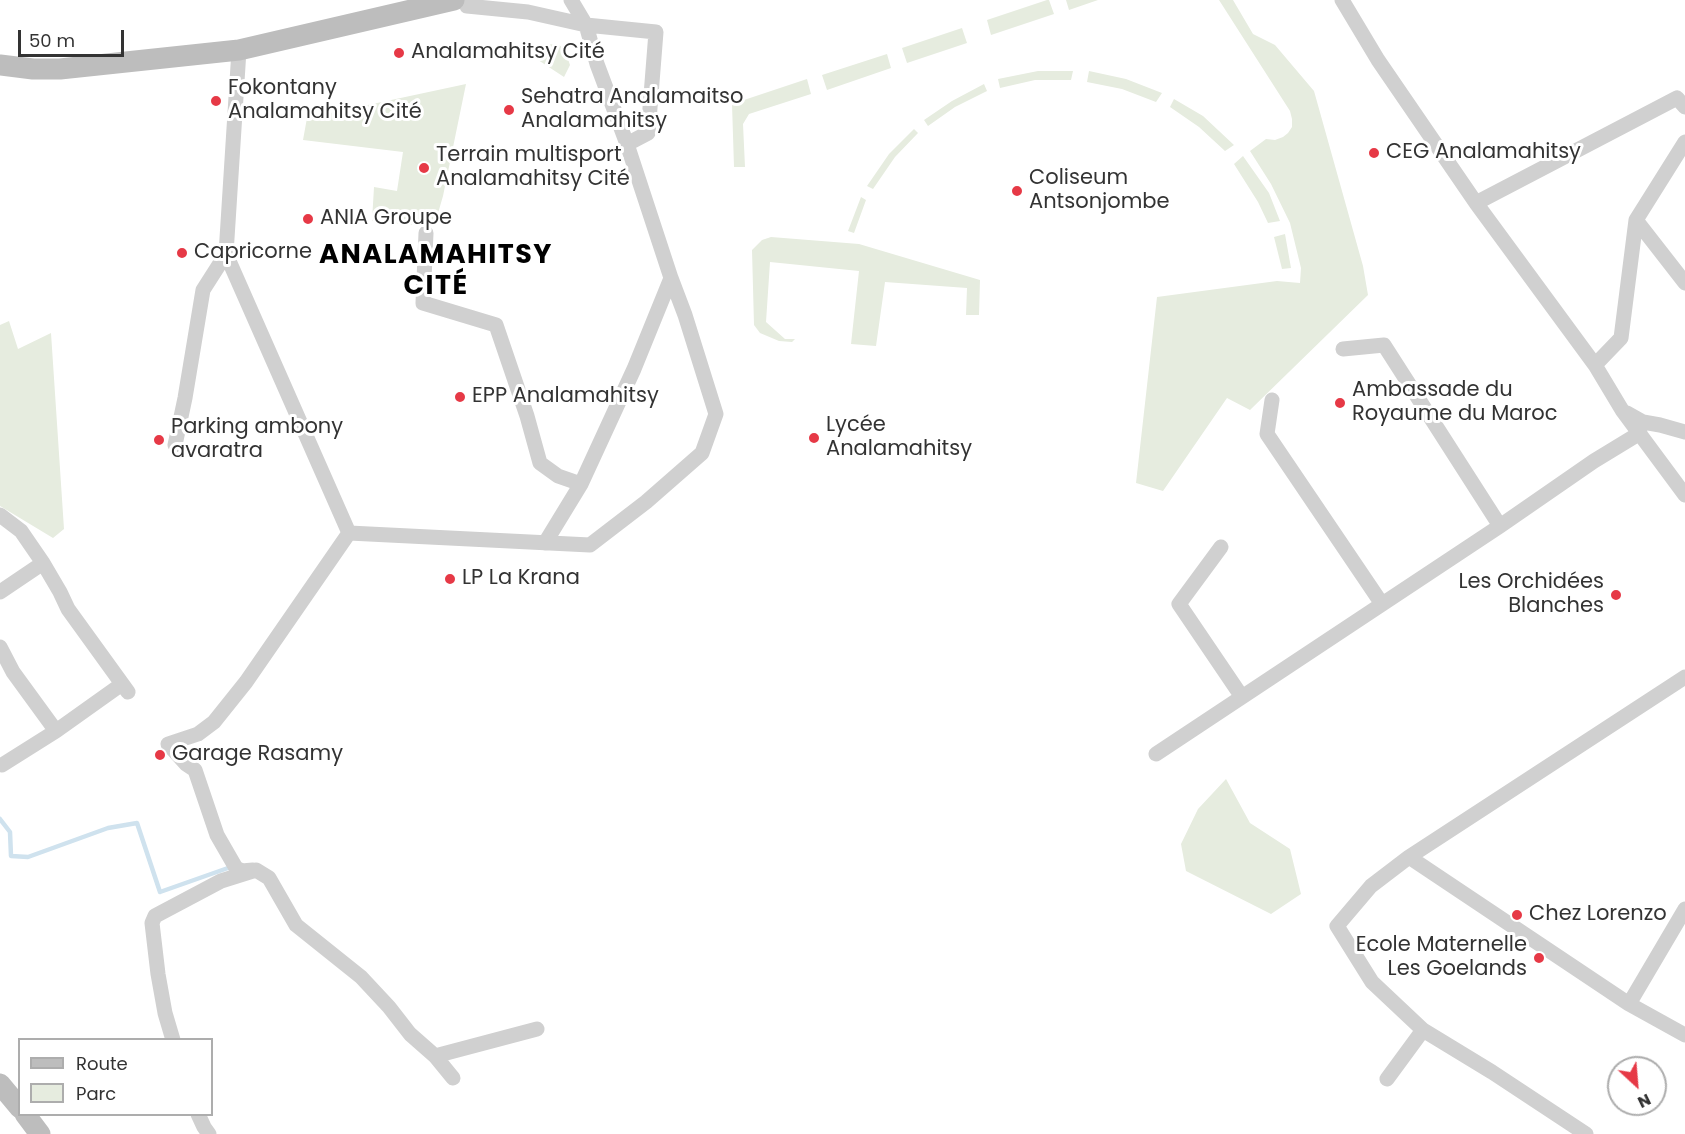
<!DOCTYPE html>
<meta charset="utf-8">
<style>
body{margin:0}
#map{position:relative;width:1685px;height:1134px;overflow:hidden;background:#fff;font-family:Poppins,sans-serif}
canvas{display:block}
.legend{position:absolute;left:18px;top:1038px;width:195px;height:78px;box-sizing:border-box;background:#fff;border:2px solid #adadad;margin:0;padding:8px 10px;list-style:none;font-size:18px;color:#333}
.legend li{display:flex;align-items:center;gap:12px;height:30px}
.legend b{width:30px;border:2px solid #adadad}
.north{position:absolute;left:1607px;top:1056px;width:60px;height:60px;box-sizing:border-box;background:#fff;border:2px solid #adadad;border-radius:50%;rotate:154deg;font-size:16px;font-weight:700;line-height:24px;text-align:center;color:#333}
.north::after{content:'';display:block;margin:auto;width:21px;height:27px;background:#e63946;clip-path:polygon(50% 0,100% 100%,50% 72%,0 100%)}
.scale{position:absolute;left:18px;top:30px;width:106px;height:27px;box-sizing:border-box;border:3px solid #333;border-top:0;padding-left:8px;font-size:18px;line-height:21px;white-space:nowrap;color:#333;-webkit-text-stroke:4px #fff;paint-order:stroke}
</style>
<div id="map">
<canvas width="1685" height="1134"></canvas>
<ul class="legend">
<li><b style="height:8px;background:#bdbdbd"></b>Route</li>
<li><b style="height:16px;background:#e6ecdf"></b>Parc</li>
</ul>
<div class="north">N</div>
<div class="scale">50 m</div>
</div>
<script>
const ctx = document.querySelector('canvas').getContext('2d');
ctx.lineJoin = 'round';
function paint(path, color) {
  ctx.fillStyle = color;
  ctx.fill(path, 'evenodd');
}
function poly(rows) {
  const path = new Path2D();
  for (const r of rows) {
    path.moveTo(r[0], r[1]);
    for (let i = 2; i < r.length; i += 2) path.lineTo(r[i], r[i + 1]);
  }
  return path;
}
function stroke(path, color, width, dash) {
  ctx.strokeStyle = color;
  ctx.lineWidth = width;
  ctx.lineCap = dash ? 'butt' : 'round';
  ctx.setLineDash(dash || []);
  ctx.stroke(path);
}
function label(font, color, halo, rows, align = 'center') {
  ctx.font = font + ' Poppins,sans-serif';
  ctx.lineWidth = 6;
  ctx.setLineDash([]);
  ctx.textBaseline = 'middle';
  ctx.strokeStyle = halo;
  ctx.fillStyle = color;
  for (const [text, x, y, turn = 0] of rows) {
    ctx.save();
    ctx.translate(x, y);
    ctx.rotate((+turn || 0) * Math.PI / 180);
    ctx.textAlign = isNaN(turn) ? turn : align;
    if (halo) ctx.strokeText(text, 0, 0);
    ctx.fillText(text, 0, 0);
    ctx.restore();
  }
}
const green = poly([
 [1047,0,1049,0,1054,14,991,35,987,20],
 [1066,0,1098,0,1069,10],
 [1219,0,1233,0,1253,34,1275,45,1314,91,1363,266,1368,295,1250,410,1227,398,1163,491,1136,483,1157,297,1277,281,1300,283,1301,268,1290,223,1271,184,1250,151,1266,139,1275,140,1283,137,1288,133,1292,127,1292,119,1290,111],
 [962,28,967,43,907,63,902,48],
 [558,44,565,50,570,65,564,77,532,56,540,45],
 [887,54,891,68,827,90,822,75],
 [1038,71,1073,71,1071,80,1035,80,1000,88,998,79],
 [1089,71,1126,79,1162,93,1156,102,1122,89,1087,82],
 [807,79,811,94,749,114,743,124,745,167,734,167,732,104],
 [466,84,443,196,434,227,372,221,374,187,397,191,403,152,303,140,307,118],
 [984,84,987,91,955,107,928,126,924,120,952,101],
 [1174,99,1203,116,1234,145,1225,151,1199,127,1170,107],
 [914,129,918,133,895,157,873,189,867,186,889,154],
 [1243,156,1269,193,1280,221,1268,223,1258,202,1234,164],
 [861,197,866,200,854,233,848,231],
 [1285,234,1291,268,1282,269,1274,237],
 [771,237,859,244,980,280,979,315,966,315,967,288,885,282,876,346,851,344,859,271,770,262,766,322,785,339,795,339,792,342,779,341,760,333,754,325,752,250,762,240],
 [9,321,18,349,51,333,64,529,53,538,0,506,0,325],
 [1226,779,1250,823,1290,849,1301,894,1271,914,1186,871,1181,844,1198,809]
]);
const stream = poly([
 [0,819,10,832,11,856,28,857,108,828,137,823,160,892,228,868]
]);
const minor = poly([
 [466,0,467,6,528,12,586,25,656,32,648,133,627,144],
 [1342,0,1378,60,1476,203,1595,365,1622,410,1685,495],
 [239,50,226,254,349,533,590,545,646,502,702,453,716,414,685,315,671,278],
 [1476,203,1677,98,1685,107],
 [1636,220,1685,283],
 [426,233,423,303,496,325,527,416,540,463,558,476,581,484],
 [1343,349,1384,345,1500,526],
 [1595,365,1621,338,1636,220,1685,142],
 [1272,400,1267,434,1382,604],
 [1627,413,1643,422,1660,425,1685,432],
 [175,445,185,398,203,290,226,254],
 [0,515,21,531,43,563,60,592,68,609,128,692],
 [545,543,581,484,634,369,671,278,627,144,597,64,586,25,571,0],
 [1221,547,1179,604,1242,697],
 [0,592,43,563],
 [0,647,13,672,56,731],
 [1156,754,1500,526,1594,461,1640,433],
 [2,765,56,731,122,684],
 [1409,857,1629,1004,1685,909],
 [253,870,242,871,236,868,217,835,195,770,186,764,168,744,198,734,214,722,246,682,349,533],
 [1629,1004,1685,1035],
 [173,1040,165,1013,158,974,152,923,155,916,221,881,256,870,269,878,296,925,361,977,389,1007,410,1034,435,1056,453,1078],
 [435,1056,537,1029],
 [1387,1079,1423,1030],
 [198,1114,204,1127,209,1134],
 [1586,1134,1492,1072,1423,1030,1372,982,1337,926,1371,886,1409,857,1685,677]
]);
const secondary = poly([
 [0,65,33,69,60,69,239,50,454,0],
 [0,1084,20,1108],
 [25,1114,40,1134]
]);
const markers = [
 [399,53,6,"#e63946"],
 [216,101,6,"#e63946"],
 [509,110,6,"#e63946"],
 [1374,153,6,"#e63946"],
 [424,168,6,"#e63946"],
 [1017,191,6,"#e63946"],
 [308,219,6,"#e63946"],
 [182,253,6,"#e63946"],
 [460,397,6,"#e63946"],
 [1340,403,6,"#e63946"],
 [814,438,6,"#e63946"],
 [159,440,6,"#e63946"],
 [450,579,6,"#e63946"],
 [1616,595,6,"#e63946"],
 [160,755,6,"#e63946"],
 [1517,915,6,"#e63946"],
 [1539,958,6,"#e63946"]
];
const poiNames = [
 ["Analamahitsy Cité",411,53],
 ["Fokontany",228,89],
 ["Analamahitsy Cité",228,113],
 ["Sehatra Analamaitso",521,98],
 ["Analamahitsy",521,122],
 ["CEG Analamahitsy",1386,153],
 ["Terrain multisport",436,156],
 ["Analamahitsy Cité",436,180],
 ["Coliseum",1029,179],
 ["Antsonjombe",1029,203],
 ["ANIA Groupe",320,219],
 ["Capricorne",194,253],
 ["Ambassade du",1352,391],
 ["Royaume du Maroc",1352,415],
 ["EPP Analamahitsy",472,397],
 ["Lycée",826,426],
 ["Analamahitsy",826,450],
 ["Parking ambony",171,428],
 ["avaratra",171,452],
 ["LP La Krana",462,579],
 ["Les Orchidées",1604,583,"right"],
 ["Blanches",1604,607,"right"],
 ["Garage Rasamy",172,755],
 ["Chez Lorenzo",1529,915],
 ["Ecole Maternelle",1527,946,"right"],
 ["Les Goelands",1527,970,"right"]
];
const districtNames = [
 ["ANALAMAHITSY",436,256],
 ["CITÉ",436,287]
];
paint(green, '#e6ecdf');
stroke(stream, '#cfe2ee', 4.5);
stroke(minor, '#d0d0d0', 15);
stroke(secondary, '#bdbdbd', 21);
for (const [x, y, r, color] of markers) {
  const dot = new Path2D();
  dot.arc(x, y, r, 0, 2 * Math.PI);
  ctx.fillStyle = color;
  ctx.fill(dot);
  stroke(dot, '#fff', 2);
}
label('21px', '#333', '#fff', poiNames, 'left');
ctx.letterSpacing = '1.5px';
label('bold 27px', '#000', '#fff', districtNames);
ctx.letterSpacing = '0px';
</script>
